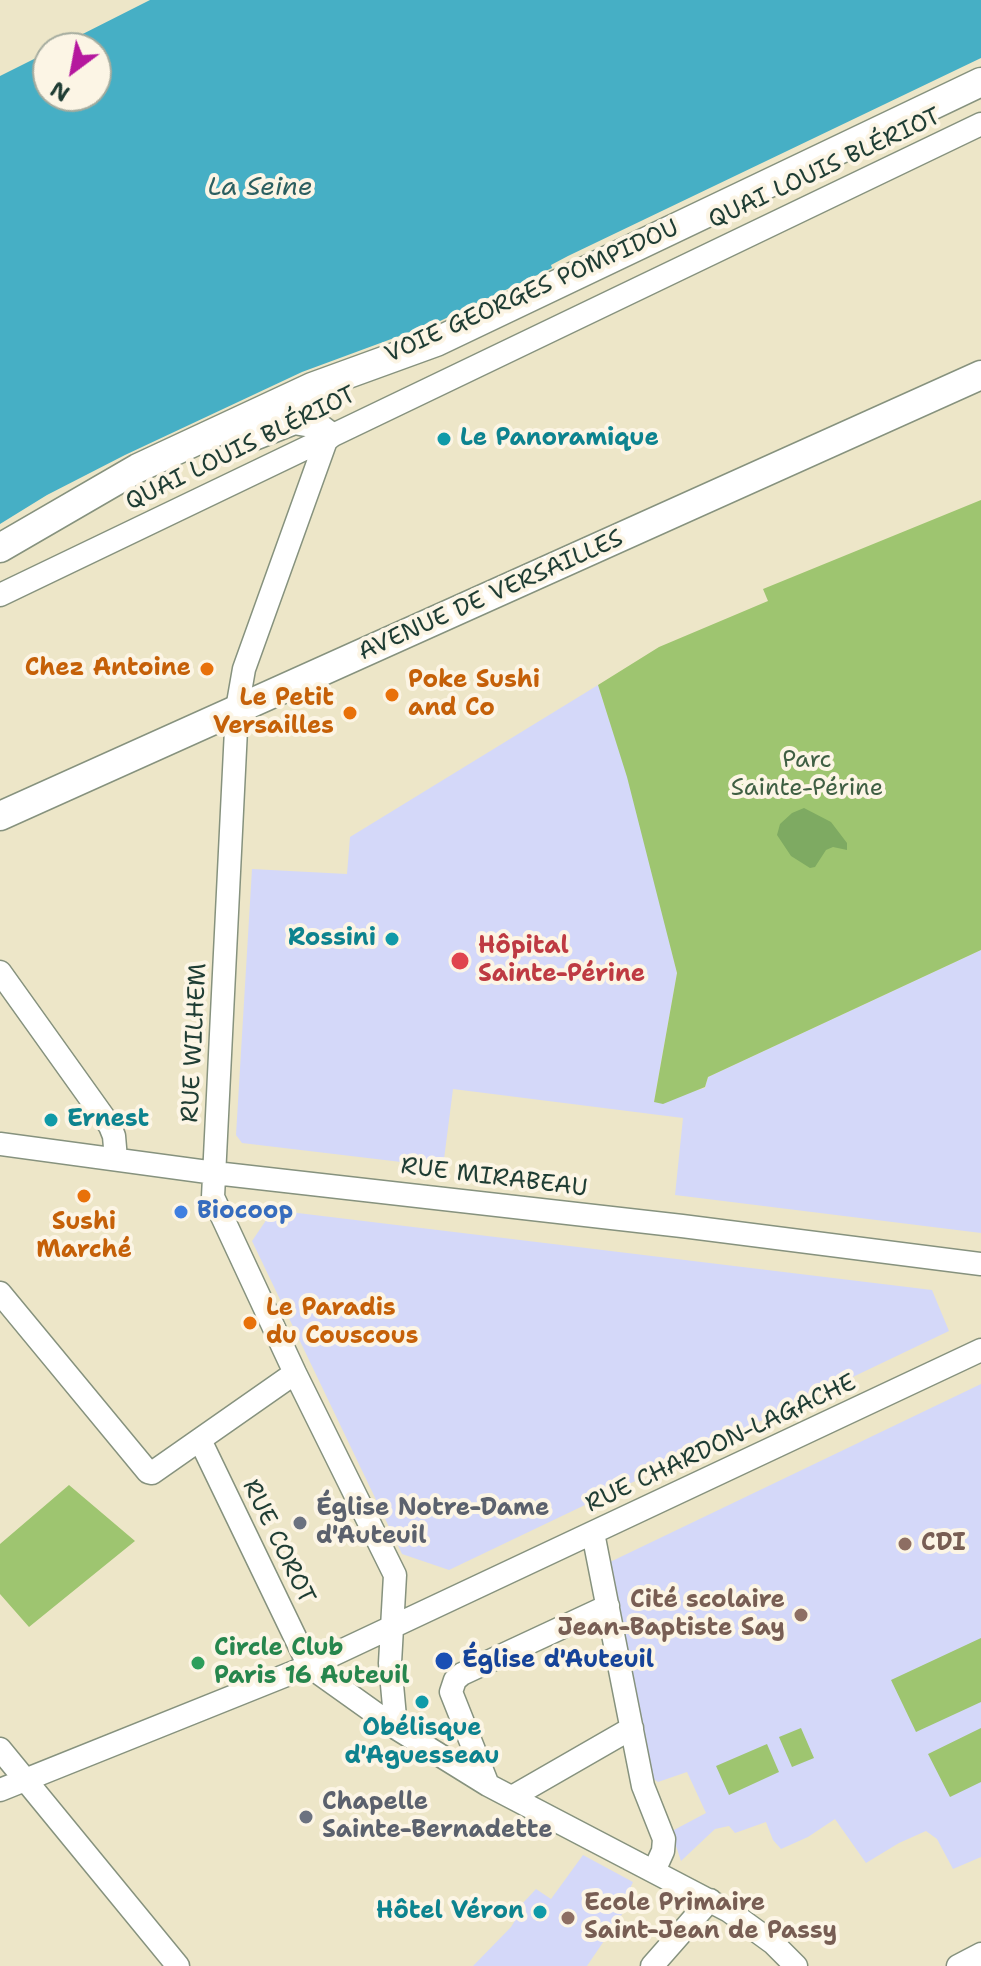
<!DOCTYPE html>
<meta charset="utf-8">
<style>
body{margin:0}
#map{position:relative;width:981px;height:1966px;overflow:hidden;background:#ede6c8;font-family:"Shantell Sans",sans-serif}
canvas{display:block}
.north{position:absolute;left:32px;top:32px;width:80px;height:80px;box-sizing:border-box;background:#fcf5e5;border:2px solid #a4ab9e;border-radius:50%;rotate:212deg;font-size:22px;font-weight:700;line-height:32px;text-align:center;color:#1f3d34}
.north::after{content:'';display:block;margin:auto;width:28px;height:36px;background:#b5179e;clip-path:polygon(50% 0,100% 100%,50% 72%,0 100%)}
</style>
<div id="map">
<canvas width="981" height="1966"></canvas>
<div class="north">N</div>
</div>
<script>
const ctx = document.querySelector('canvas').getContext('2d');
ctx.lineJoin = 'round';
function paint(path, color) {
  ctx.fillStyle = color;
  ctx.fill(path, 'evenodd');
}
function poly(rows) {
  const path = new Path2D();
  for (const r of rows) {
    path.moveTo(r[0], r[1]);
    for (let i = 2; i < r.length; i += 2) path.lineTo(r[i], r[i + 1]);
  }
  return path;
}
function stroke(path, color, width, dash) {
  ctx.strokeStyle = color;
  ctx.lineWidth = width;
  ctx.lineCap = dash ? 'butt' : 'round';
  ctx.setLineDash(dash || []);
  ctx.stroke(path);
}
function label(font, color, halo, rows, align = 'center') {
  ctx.font = font + ' "Shantell Sans",sans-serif';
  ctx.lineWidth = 8;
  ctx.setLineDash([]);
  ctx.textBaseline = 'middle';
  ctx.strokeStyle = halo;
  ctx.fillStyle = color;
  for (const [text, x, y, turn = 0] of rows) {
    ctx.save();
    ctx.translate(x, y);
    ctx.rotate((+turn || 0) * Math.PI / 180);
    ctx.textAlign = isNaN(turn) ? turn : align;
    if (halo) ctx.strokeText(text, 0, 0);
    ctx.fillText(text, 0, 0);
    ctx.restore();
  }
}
const built = poly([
 [598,685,635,799,677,973,654,1102,705,1088,708,1077,981,950,981,1233,675,1195,683,1118,453,1089,443,1167,242,1143,236,1135,252,869,347,874,350,837],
 [273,1210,932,1290,949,1331,449,1570,402,1554,252,1241],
 [981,1384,981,1857,953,1869,937,1839,926,1831,899,1843,866,1863,835,1819,808,1837,781,1849,773,1840,766,1822,735,1833,729,1826,715,1829,681,1861,672,1834,674,1830,706,1813,687,1772,658,1782,651,1777,610,1562],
 [583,1855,633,1882,626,1897,631,1901,587,1966,473,1966,511,1927,524,1906,522,1904,536,1889,551,1899]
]);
const green = poly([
 [981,500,981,950,708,1077,705,1087,663,1104,654,1102,677,973,627,777,598,685,659,647,768,601,763,589],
 [69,1485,135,1541,29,1627,0,1594,0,1544],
 [981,1638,981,1702,916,1732,891,1680],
 [801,1728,814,1758,792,1767,779,1737],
 [981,1728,981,1782,950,1797,928,1754],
 [767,1744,779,1772,729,1795,716,1766]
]);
const forest = poly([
 [804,808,831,822,847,843,847,850,833,847,826,850,815,867,810,868,791,856,777,835,780,824,792,813]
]);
const water = poly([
 [150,0,981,0,981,58,568,256,551,265,552,268,440,321,302,372,125,455,47,495,0,524,0,76,48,52,48,96,96,96,96,48,55,48]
]);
const minor = poly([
 [328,435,244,669,237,709,213,1197,295,1373,395,1575,390,1663,396,1728],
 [0,595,981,124],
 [0,972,110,1126,114,1136,116,1159],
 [0,1144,215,1173,682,1226,981,1264],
 [0,1293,148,1472,152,1473,295,1373],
 [200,1440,309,1666,396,1728,488,1785,729,1911,773,1943,796,1966],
 [593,1533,643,1786,664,1839,663,1851,654,1871],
 [0,1749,178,1966],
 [488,1785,451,1692,455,1680,462,1674,608,1606],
 [0,1790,309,1666,981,1350],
 [512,1797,632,1728],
 [652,1966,710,1900],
 [958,1966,981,1954]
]);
const major = poly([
 [236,443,294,420,312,423,328,435],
 [0,548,138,468,312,387,436,342,981,82],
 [0,816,981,375]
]);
const markers = [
 [444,439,8,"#0f9aa8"],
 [207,669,8,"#e8710a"],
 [392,695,8,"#e8710a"],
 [350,713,8,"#e8710a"],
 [392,939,8,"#0f9aa8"],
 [460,961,10,"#e0444e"],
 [51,1120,8,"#0f9aa8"],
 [84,1196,8,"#e8710a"],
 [181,1212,8,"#3f7fe0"],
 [250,1323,8,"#e8710a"],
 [300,1523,8,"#6b7280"],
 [905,1544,8,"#8d6e63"],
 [801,1615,8,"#8d6e63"],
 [444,1661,10,"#1a4fb4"],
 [198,1663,8,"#2e9e5b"],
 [422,1702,8,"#0f9aa8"],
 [306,1817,8,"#6b7280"],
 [540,1912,8,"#0f9aa8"],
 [568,1918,8,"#8d6e63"]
];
const streetNames = [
 ["QUAI LOUIS BLÉRIOT",825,169,-25],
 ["VOIE GEORGES POMPIDOU",532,292,-24],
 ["QUAI LOUIS BLÉRIOT",241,449,-26],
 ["AVENUE DE VERSAILLES",491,596,-24],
 ["RUE WILHEM",195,1043,-87],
 ["RUE MIRABEAU",494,1178,7],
 ["RUE CHARDON-LAGACHE",721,1444,-25],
 ["RUE COROT",278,1542,64]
];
const cultureNames = [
 ["Le Panoramique",460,439],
 ["Rossini",376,939,"right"],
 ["Ernest",67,1120],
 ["Obélisque",422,1729,"center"],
 ["d'Aguesseau",422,1757,"center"],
 ["Hôtel Véron",524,1912,"right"]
];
const foodNames = [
 ["Chez Antoine",191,669],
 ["Poke Sushi",408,681,"left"],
 ["and Co",408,709,"left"],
 ["Le Petit",334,699],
 ["Versailles",334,727],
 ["Sushi",84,1223,"center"],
 ["Marché",84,1251,"center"],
 ["Le Paradis",266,1309,"left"],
 ["du Couscous",266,1337,"left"]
];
const parkNames = [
 ["Parc",807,761],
 ["Sainte-Périne",807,789]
];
const healthNames = [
 ["Hôpital",478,947],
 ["Sainte-Périne",478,975]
];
const shopNames = [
 ["Biocoop",197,1212]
];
const worshipNames = [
 ["Église Notre-Dame",316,1509],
 ["d'Auteuil",316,1537],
 ["Chapelle",322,1803],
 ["Sainte-Bernadette",322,1831]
];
const educationNames = [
 ["CDI",921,1544],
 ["Cité scolaire",785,1601,"right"],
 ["Jean-Baptiste Say",785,1629,"right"],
 ["Ecole Primaire",584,1904],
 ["Saint-Jean de Passy",584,1932]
];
const leisureNames = [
 ["Circle Club",214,1649],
 ["Paris 16 Auteuil",214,1677]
];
const transitNames = [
 ["Église d'Auteuil",462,1661]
];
const waterNames = [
 ["La Seine",260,188]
];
paint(built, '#d4d8f9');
paint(green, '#9ec570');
paint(forest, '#7eaa62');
paint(water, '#46afc5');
stroke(minor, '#86927e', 25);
stroke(major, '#86927e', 31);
stroke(minor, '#fff', 22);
stroke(major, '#fff', 28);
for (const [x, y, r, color] of markers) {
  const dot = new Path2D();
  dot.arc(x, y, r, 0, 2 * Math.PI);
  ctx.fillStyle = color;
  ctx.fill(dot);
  stroke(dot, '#fcf5e5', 3);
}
label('24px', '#1f3d34', '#fcf5e5', streetNames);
label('bold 24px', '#0d838f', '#fcf5e5', cultureNames, 'left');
label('bold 24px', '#c56008', '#fcf5e5', foodNames, 'right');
label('24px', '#3f5f43', '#fcf5e5', parkNames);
label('bold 24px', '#be3a42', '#fcf5e5', healthNames, 'left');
label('bold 24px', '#366cbe', '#fcf5e5', shopNames, 'left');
label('bold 24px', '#5b616d', '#fcf5e5', worshipNames, 'left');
label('bold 24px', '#785e54', '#fcf5e5', educationNames, 'left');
label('bold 24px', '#27864d', '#fcf5e5', leisureNames, 'left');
label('bold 24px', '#164399', '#fcf5e5', transitNames, 'left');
label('italic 26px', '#2b5f60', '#fcf5e5', waterNames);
</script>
